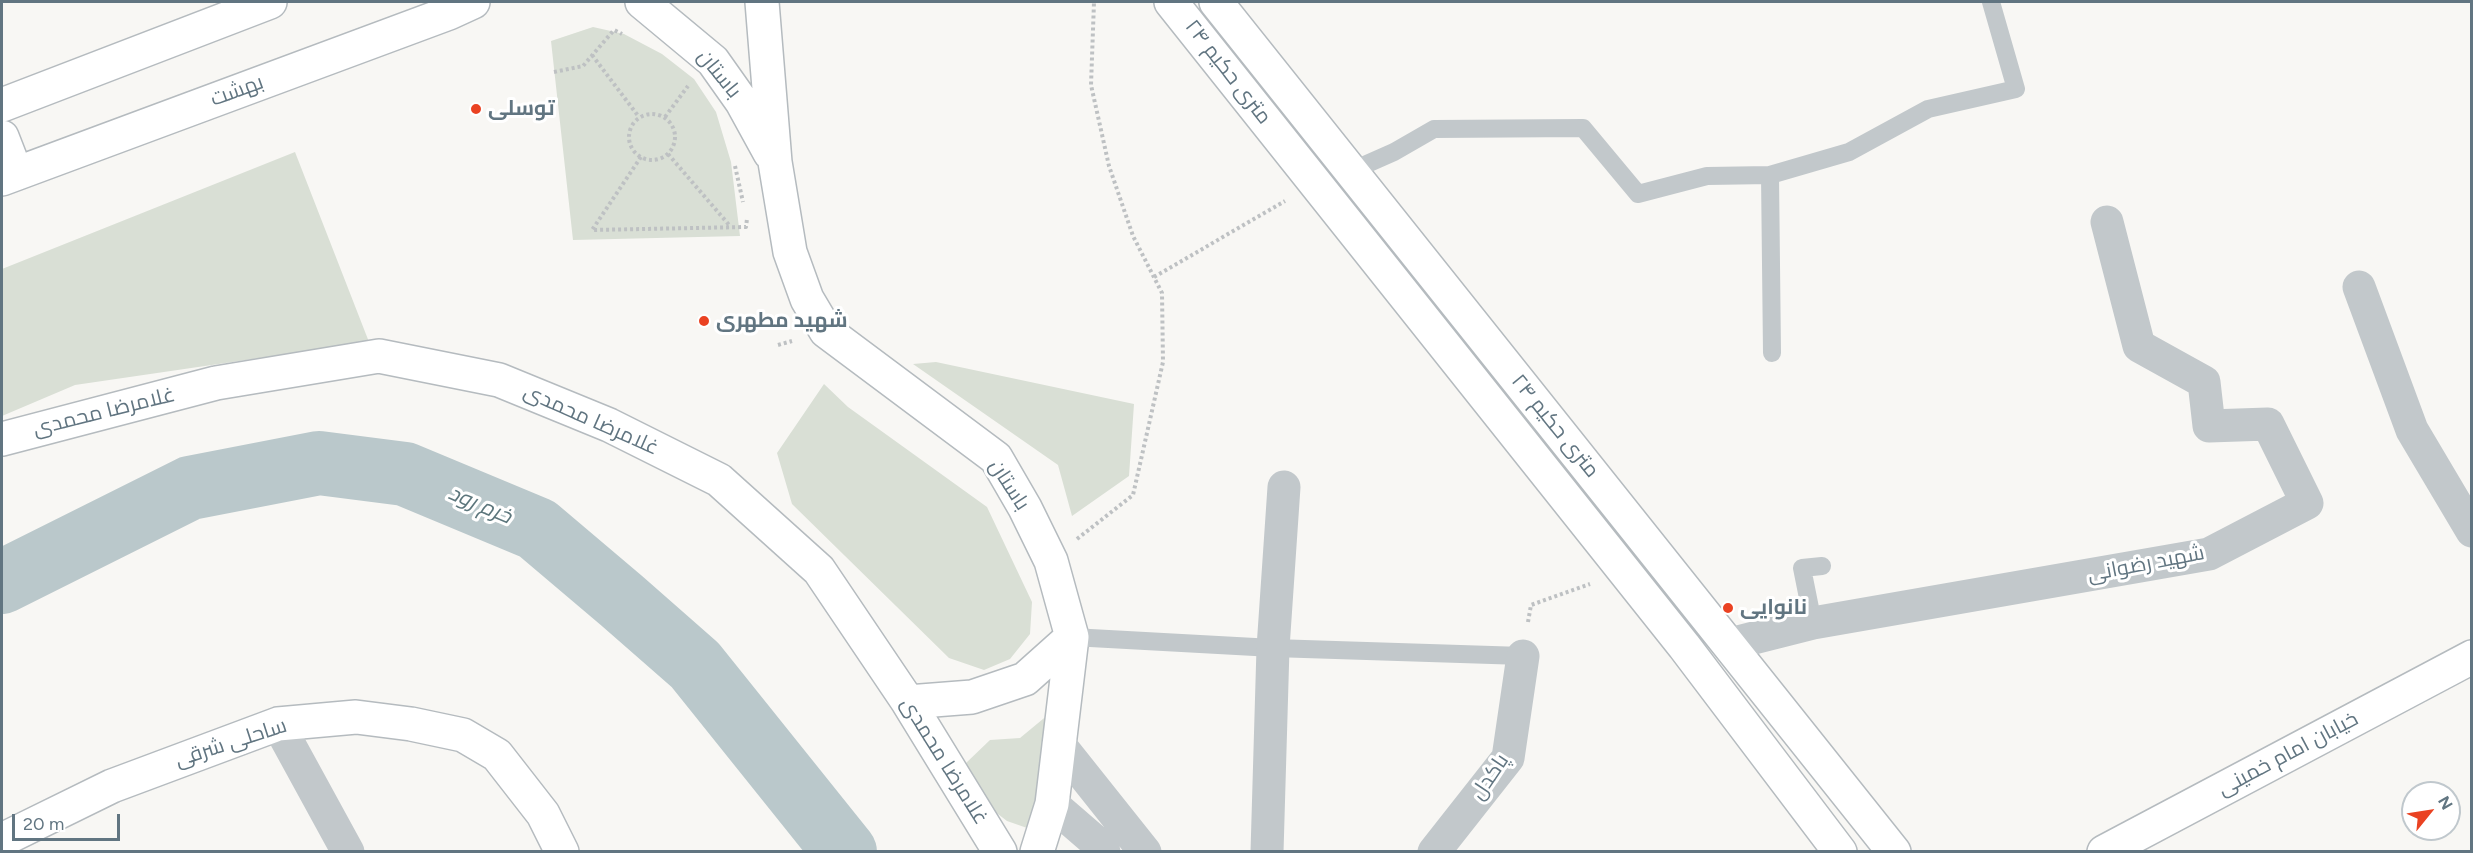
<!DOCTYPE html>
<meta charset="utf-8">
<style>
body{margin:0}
#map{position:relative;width:2473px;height:853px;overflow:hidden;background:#f8f7f4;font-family:Figtree,sans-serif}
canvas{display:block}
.frame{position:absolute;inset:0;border:3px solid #617581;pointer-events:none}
.north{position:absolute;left:2401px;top:781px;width:60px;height:60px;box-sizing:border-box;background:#fff;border:2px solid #c0c8cd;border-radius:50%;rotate:60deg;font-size:16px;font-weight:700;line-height:24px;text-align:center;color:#617581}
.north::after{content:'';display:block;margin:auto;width:21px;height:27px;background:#ea4222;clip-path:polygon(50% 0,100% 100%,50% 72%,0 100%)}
.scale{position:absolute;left:12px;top:814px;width:108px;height:27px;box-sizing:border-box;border:3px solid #617581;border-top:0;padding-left:8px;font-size:18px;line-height:21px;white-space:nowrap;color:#617581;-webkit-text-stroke:4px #fff;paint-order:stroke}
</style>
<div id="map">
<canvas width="2473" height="853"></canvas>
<div class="frame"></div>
<div class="north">N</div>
<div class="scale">20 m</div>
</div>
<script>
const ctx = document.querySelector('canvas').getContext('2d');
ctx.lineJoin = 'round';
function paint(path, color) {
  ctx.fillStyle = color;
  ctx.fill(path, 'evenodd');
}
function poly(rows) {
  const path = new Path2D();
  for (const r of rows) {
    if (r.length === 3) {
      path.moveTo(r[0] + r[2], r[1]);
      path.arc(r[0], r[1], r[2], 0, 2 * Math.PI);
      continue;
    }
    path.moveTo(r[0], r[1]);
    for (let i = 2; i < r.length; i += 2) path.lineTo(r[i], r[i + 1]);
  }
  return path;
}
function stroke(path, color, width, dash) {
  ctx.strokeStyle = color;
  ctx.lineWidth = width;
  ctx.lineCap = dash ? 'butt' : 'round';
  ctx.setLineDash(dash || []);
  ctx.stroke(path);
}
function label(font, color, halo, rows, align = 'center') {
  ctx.font = font + ' Figtree,Cairo,sans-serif';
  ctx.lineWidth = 6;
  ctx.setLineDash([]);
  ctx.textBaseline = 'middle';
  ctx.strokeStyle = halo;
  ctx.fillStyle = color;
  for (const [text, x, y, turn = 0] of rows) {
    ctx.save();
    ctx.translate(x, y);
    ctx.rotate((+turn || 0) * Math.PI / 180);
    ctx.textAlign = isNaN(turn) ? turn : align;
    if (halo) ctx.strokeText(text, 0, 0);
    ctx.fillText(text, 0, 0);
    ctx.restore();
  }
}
const green = poly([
 [593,27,624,34,662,54,694,79,716,112,731,162,740,236,573,240,551,41],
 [295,152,369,342,75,385,2,416,2,269],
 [936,362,1134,404,1129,476,1072,516,1058,465,913,364],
 [824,384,848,407,987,507,1032,602,1030,634,1010,659,984,670,949,658,792,504,777,453],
 [1049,714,1040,809,1030,829,1007,821,994,811,972,778,966,763,990,740,1020,738]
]);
const river = poly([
 [2,582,190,488,319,463,405,474,537,529,622,601,695,665,845,852]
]);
const path = poly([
 [592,55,639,117],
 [554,72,583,66,614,30,622,34],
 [652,137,23],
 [665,117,688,86],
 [668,154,730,226],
 [641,157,592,230,746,227,747,219],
 [735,166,743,202],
 [1154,277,1285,201],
 [778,345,792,341],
 [1077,539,1133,495,1163,362,1162,293,1133,236,1109,166,1091,85,1094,2],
 [1528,622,1531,605,1590,584]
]);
const lane = poly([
 [1351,171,1394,152,1434,129,1583,128,1638,194,1707,176,1770,175,1849,152,1928,109,2016,89,1991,2],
 [1770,175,1772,353],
 [1813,623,1802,568,1822,566],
 [1072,637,1273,648,1523,656]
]);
const street = poly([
 [2359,287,2412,430,2472,531],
 [1730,644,1813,623,2209,554,2307,503,2268,424,2209,426,2204,382,2139,346,2107,222],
 [278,724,348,852],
 [1059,744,1145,852],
 [1052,804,1096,842,1104,852],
 [1267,852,1273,648,1284,487],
 [1434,852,1508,758,1523,656]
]);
const secondary = poly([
 [642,2,713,61,742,102,770,153],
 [762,2,775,162,790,252,807,299,826,331,996,458,1025,508,1051,561,1072,637,1052,804,1037,852],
 [1171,2,1684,646,1840,852],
 [1216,2,1894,852],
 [2,105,270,2],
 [2,137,16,173],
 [2,179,449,13,473,2],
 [2,439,216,383,379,356,499,380,609,425,719,480,819,570,908,702,1000,852],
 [908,702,972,697,1025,679,1072,637],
 [2,840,112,786,278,724,356,717,411,724,463,735,497,755,543,814,562,852],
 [2104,852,2472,657]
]);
const markers = [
 [476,109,6,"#ea4222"],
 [704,321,6,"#ea4222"],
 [1728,608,6,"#ea4222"]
];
const streetNames = [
 ["۲۴ متری حکیم",1228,72,52],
 ["باستان",719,74,51],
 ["بهشت",237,91,-20],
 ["غلامرضا محمدی",104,412,-14],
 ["غلامرضا محمدی",591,420,24],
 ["۲۴ متری حکیم",1555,426,51],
 ["باستان",1009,485,57],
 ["شهید رضوانی",2146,564,-11],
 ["ساحلی شرقی",231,743,-18],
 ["خیابان امام خمینی",2288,754,-28],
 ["غلامرضا محمدی",944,761,58],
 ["پاکدل",1490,777,-56]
];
const poiNames = [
 ["توسلی",488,109],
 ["شهید مطهری",716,321],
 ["نانوایی",1740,608]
];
const waterNames = [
 ["خرم رود",480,505,23]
];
paint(green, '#d9dfd5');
stroke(river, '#bac8cb', 64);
stroke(secondary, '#b5bbbf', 36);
stroke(path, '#bec1c3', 4, [3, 3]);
stroke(lane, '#c2c8cb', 18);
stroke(street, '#c2c8cb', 33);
stroke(secondary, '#fff', 33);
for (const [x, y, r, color] of markers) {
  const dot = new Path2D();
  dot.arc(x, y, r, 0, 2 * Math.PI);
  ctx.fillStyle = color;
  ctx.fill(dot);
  stroke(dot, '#fff', 2);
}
label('21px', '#617581', '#fff', streetNames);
label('bold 21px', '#617581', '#fff', poiNames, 'left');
label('italic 22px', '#5c767c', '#fff', waterNames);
</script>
